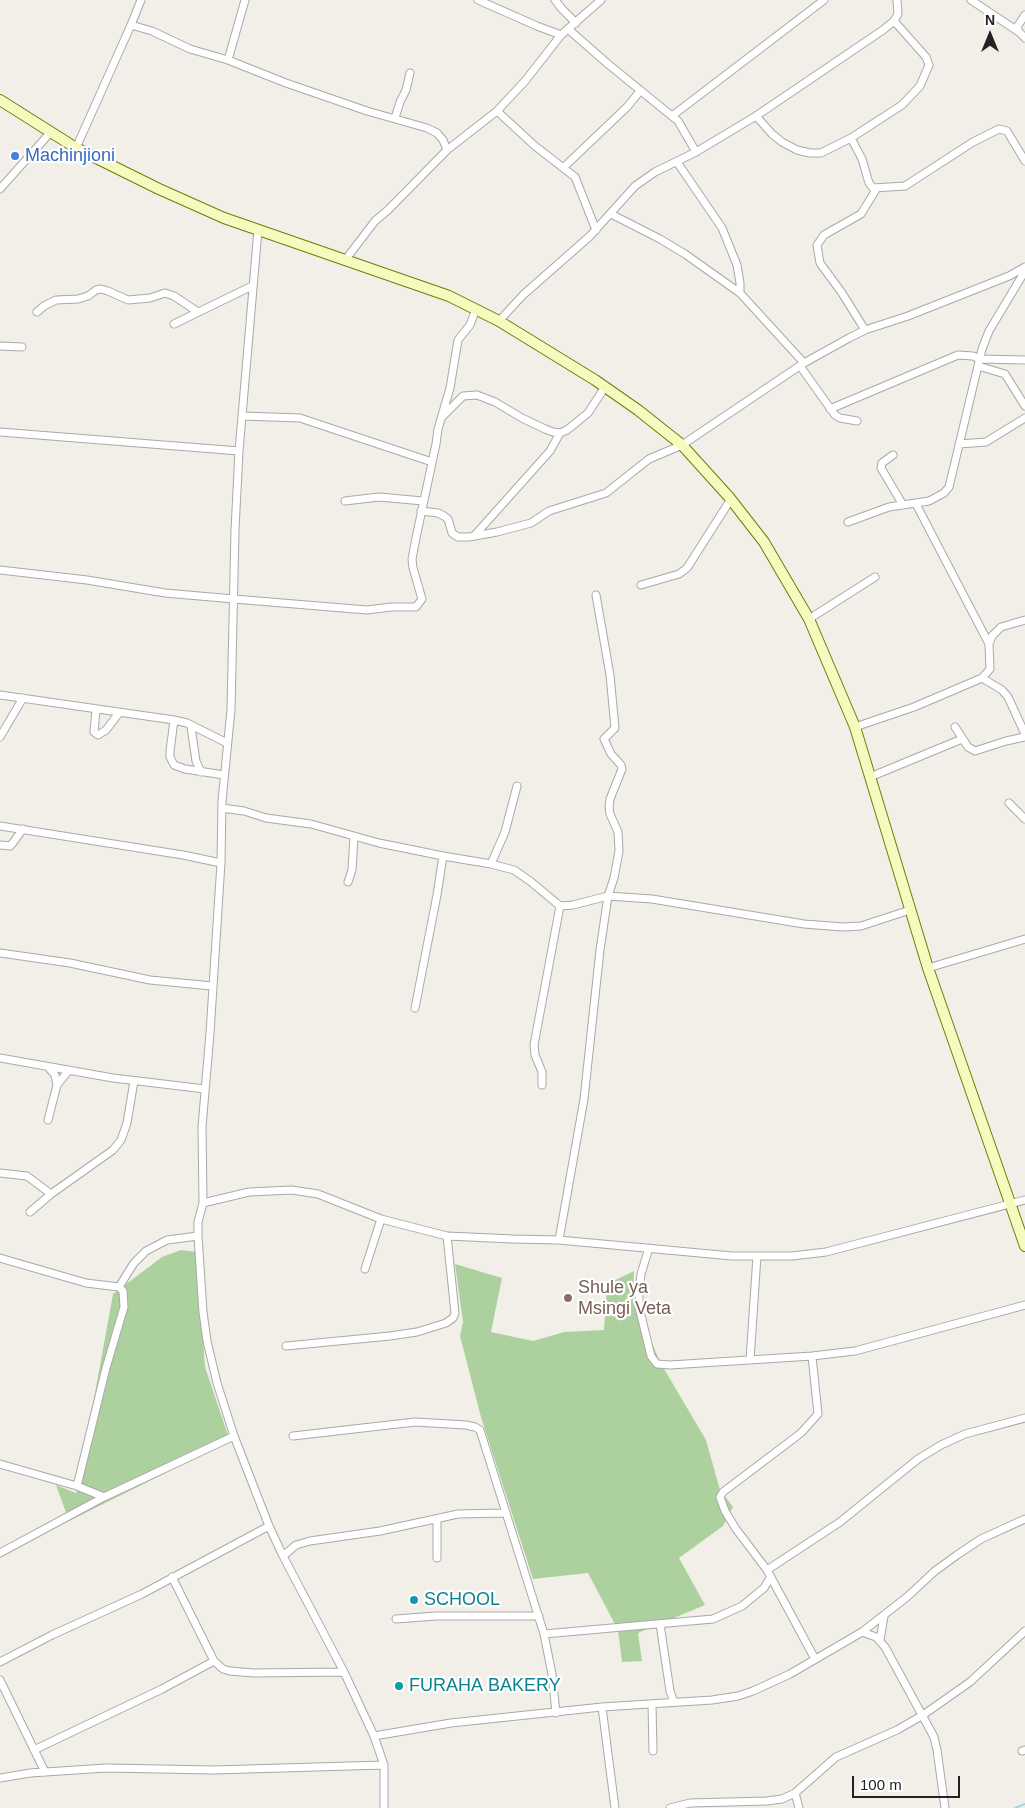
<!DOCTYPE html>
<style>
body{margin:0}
#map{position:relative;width:1025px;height:1808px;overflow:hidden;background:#f2efe9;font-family:Helvetica,sans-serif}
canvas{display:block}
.north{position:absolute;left:965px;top:10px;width:50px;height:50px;-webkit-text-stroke:4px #fff;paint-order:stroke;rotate:0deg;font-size:14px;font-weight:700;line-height:20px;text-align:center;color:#222}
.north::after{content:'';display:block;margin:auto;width:18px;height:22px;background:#222;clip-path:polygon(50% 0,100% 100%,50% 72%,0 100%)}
.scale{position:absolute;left:852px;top:1776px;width:108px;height:22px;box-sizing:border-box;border:2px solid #222;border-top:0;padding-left:6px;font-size:15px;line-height:18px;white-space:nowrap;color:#222;-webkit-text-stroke:4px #fff;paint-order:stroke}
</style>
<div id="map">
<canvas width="1025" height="1808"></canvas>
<div class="north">N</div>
<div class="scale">100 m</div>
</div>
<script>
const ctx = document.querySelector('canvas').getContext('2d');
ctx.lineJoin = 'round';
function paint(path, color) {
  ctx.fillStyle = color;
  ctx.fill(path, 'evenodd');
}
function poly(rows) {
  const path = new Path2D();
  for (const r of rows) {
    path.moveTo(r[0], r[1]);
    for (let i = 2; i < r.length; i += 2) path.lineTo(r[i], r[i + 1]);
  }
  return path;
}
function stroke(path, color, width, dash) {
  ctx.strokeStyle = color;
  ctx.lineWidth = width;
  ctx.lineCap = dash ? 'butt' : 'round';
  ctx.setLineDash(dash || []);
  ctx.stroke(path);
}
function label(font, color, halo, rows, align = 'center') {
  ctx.font = font + ' Helvetica,sans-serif';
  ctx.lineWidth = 4.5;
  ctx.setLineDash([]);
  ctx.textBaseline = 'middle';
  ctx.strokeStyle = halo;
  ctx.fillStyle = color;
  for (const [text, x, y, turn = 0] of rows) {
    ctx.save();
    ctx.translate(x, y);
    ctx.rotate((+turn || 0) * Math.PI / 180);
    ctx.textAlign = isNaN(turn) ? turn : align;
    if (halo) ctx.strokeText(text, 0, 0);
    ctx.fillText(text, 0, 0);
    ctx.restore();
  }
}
const forest = poly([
 [181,1250,197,1252,205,1367,230,1441,69,1521,56,1485,76,1493,78,1487,113,1294,162,1257],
 [455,1264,502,1278,491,1332,533,1341,564,1332,604,1330,607,1284,634,1271,633,1298,660,1362,706,1440,720,1490,733,1507,723,1526,679,1558,705,1605,638,1633,642,1661,622,1662,618,1630,588,1573,533,1579,481,1417,460,1336,463,1322]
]);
const stream = poly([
 [1015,1808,1025,1804]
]);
const street = poly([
 [478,0,537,26,561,35],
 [555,0,562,9,576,23],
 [971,0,1019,32],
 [1025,15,1017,27,1019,32,1025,38],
 [131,25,141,0],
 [568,29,608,64,678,121,696,152],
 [228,60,245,0],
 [497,111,535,146,575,177,596,230],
 [672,116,824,0],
 [756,116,772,134,782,142,797,150,810,153,821,153,851,138,902,105,920,86,929,65,926,57,894,21],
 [395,118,400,102,406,90,410,73],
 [851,138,862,159,869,183,873,188,905,186,973,142,999,129,1007,131,1025,161],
 [76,148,131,25,152,31,190,49,228,60,286,83,367,111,427,128,437,133,443,140,447,150],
 [677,162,722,228,737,265,740,283,740,293],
 [564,167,627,107,640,91],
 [0,189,50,133],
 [611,214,660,239,685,254,740,293,804,363],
 [258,230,239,451,235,530,231,710,222,801,221,863,210,1033,202,1127,203,1203,198,1222,198,1236,203,1312,207,1341,217,1383,234,1436,269,1526,283,1556,344,1672,374,1736,384,1765,384,1808],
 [346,259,375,221,388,210,447,150,497,111,525,81,561,35,601,0],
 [37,312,44,306,56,300,78,299,88,296,96,290,101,289,108,291,128,300,150,298,165,293,174,296,198,312],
 [499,321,523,295,590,236,635,186,655,172,696,152,756,116,883,30,894,21,898,14,897,0],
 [174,324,252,286],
 [865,330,842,293,820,263,817,245,824,235,861,214,877,188],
 [0,346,22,347],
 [800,366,835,415,840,418,857,421],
 [978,366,1005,374,1025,406],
 [830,409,958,355,973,356,980,359,1025,360],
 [242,416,300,418,432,462],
 [442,417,463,396,477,395,495,402,522,418,545,429,553,432,560,433,567,430,588,413,605,387],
 [0,432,239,451],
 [959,444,986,442,1025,418],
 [893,455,882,463,881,468,903,505],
 [345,501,379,497,423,501],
 [916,504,989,644],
 [421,511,438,513,444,516,448,519,452,533,458,537,469,537,497,532,531,523,549,511,606,493,649,459,682,445,804,363,849,338,865,330,908,316,1009,276,1025,267],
 [848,522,889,507,929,501,944,493,949,487,982,349,989,331,1025,271],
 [474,536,550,451,560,433],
 [0,570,87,580,165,593,234,599,367,610,391,607,416,607,422,599,413,568,412,559,416,538,436,444,438,429,450,388,458,340,470,325,476,309],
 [641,585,679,574,687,568,731,499],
 [809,619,875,577],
 [982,678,1002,690,1008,697,1025,734],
 [0,695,174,720,187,723,227,743],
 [96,710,94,732,98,735,106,730,119,713],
 [174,720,170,751,170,757,174,765,185,769,224,775],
 [191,727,196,761,201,772],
 [855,727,914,707,982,678,990,669,989,644,992,636,1001,627,1025,620],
 [955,727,968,747,975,751,1006,741,1025,737],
 [0,737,23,698],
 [870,777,962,739],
 [1009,803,1025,819],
 [222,808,244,811,266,818,311,824,379,843,443,856,491,864,514,870,530,881,560,906,573,905,608,896,652,899,804,924,843,927,861,926,910,910],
 [0,826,183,855,221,863],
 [0,845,10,846,12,844,23,829],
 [491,864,505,832,517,786],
 [348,882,352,870,354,836],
 [0,953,70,963,150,980,212,986],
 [928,968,1025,939],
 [415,1008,437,895,443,856],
 [0,1058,113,1078,205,1089],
 [57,1085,69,1070],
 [542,1085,542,1072,535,1055,534,1045,560,906],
 [48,1120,57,1085,55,1075,48,1067],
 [0,1173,27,1176,51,1194],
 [203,1203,249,1192,292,1190,318,1194,381,1219,447,1236,513,1239,559,1240,732,1256,792,1256,826,1252,1025,1200],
 [30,1212,51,1194,113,1150,121,1140,127,1123,134,1081],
 [559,1240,584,1099,600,950,608,896,614,878,619,851,618,832,610,814,609,807,610,799,622,769,621,765,611,754,604,739,615,728,610,675,596,595],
 [649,1248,641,1274,639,1291,639,1307,651,1356,657,1364,670,1365,812,1356,855,1351,1025,1305],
 [0,1258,86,1283,119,1287,123,1291,124,1307,106,1368,77,1486],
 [365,1269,381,1219],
 [119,1287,134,1263,146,1251,167,1240,198,1236],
 [286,1346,390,1336,417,1332,446,1323,453,1318,455,1313,447,1236],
 [812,1356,818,1414,801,1433,723,1492,720,1497,725,1511,736,1529,767,1570,815,1659],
 [750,1360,757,1256],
 [293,1436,415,1422,466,1425,475,1427,480,1430,544,1634,552,1674,556,1713],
 [0,1464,77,1486,104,1497],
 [0,1553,104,1497,234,1436],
 [283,1556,296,1545,310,1541,380,1531,458,1514,505,1513],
 [437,1558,437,1519],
 [767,1570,840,1522,918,1459,941,1445,965,1434,1025,1418],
 [172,1577,214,1661,223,1669,230,1671,253,1673,344,1672],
 [396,1619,436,1616,539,1616],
 [660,1624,670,1691,674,1702],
 [862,1632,876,1637,885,1647,934,1737,937,1750,945,1808],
 [544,1634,713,1619,742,1606,764,1588,770,1578],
 [880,1640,884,1616],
 [0,1662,52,1635,142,1594,269,1526],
 [0,1680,45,1772],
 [652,1704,653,1751],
 [602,1707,615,1808],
 [374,1736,451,1723,602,1707,712,1700,738,1696,753,1691,790,1674,862,1632,907,1597,935,1571,957,1555,981,1539,1025,1519],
 [34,1750,162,1689,214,1661],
 [1022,1751,1025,1750],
 [0,1778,30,1773,106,1768,214,1770,384,1765],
 [795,1793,799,1808],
 [670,1808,690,1803,767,1801,782,1799,795,1793,836,1757,897,1730,923,1715,970,1682,1025,1631]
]);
const secondary = poly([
 [0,100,76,148,159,189,224,218,449,296,499,321,595,380,638,410,682,445,729,497,764,542,809,619,855,727,928,968,1025,1246]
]);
const markers = [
 [15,156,5,"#3f7fe0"],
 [568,1298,5,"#8d6e63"],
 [414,1600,5,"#0f9aa8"],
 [399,1686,5,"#0f9aa8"]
];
const shopNames = [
 ["Machinjioni",25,156]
];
const educationNames = [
 ["Shule ya",578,1288],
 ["Msingi Veta",578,1309]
];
const cultureNames = [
 ["SCHOOL",424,1600],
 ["FURAHA BAKERY",409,1686]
];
paint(forest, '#add19e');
stroke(stream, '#aad3df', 2);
stroke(street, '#a9a9a9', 9);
stroke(secondary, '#707d05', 12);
stroke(street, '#fff', 7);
stroke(secondary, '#f7fabf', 10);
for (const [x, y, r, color] of markers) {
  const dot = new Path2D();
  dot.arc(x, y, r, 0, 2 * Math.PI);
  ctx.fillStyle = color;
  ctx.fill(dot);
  stroke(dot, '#fff', 2);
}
label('18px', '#366cbe', '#fff', shopNames, 'left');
label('18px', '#785e54', '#fff', educationNames, 'left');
label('18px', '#0d838f', '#fff', cultureNames, 'left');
</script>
